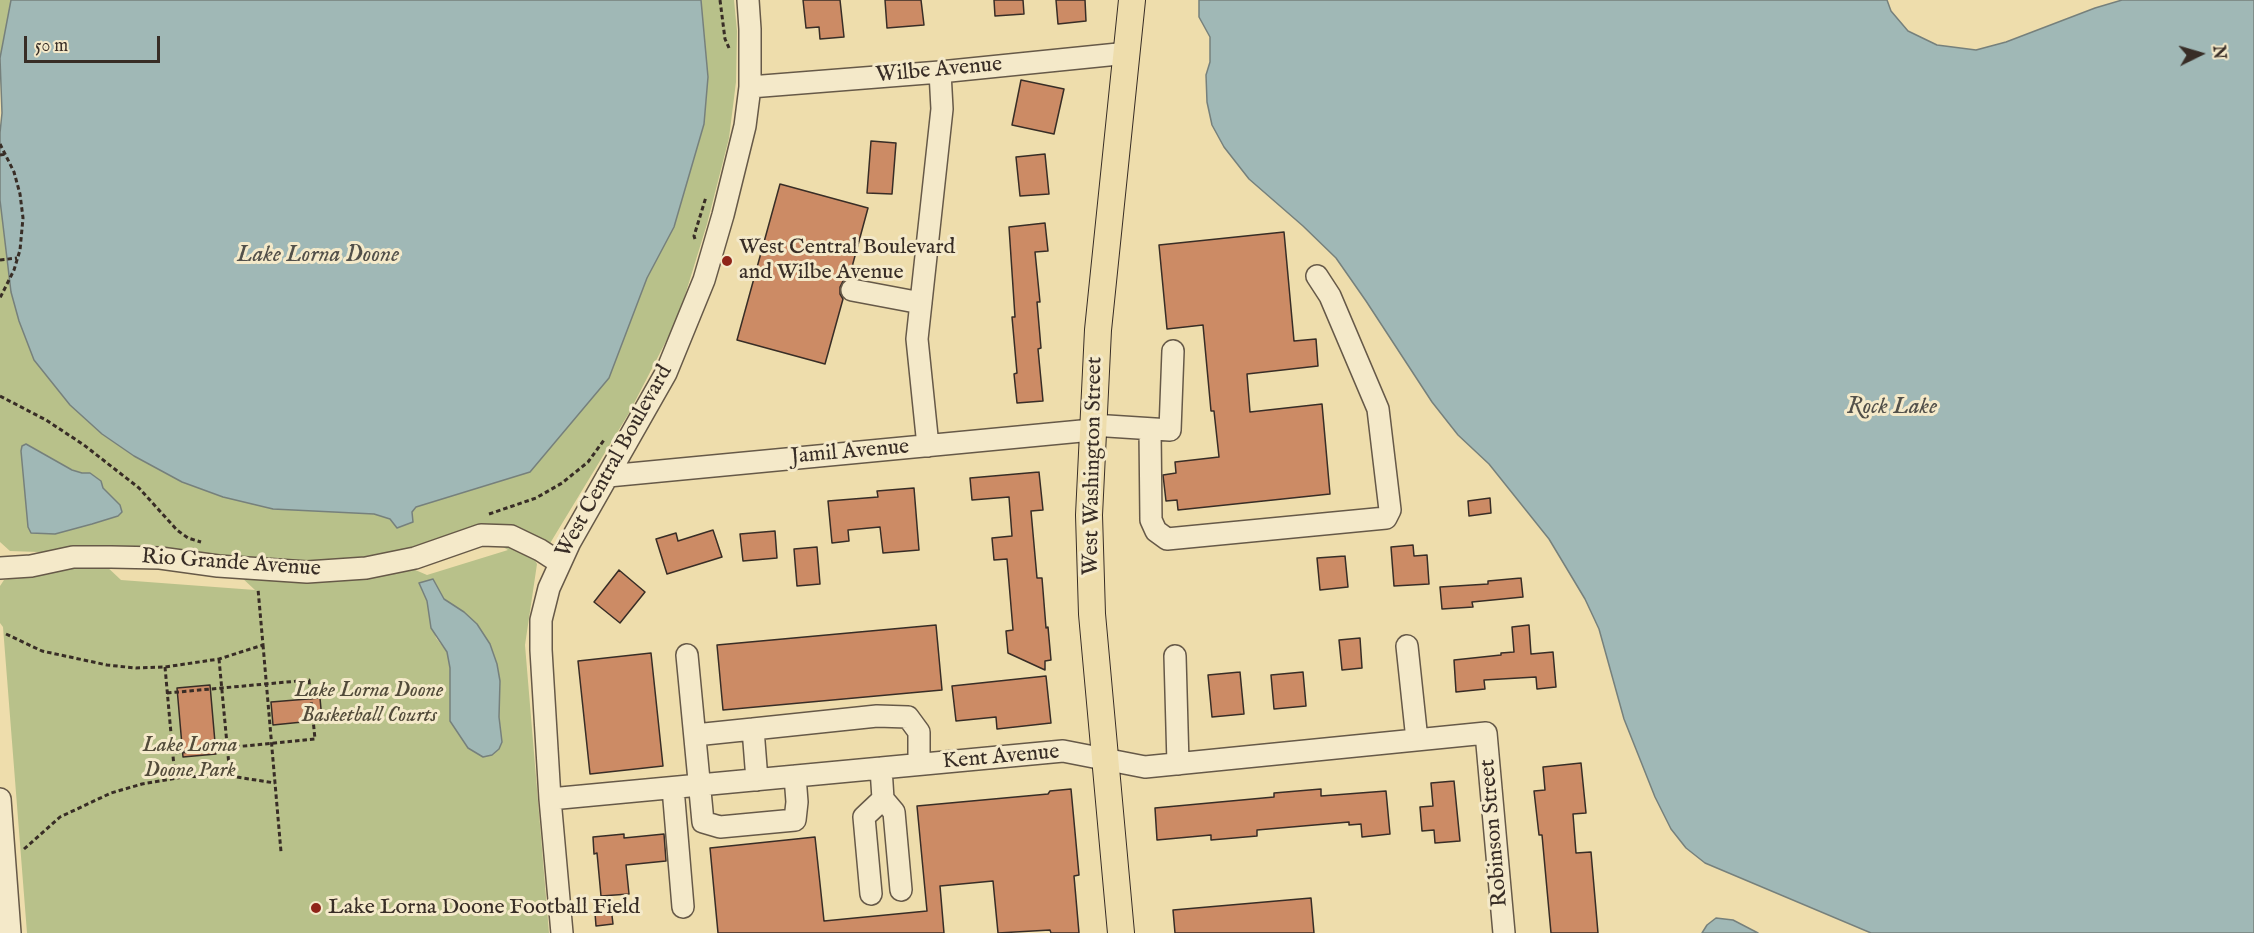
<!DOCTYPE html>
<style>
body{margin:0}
#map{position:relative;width:2254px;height:933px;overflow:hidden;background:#eeddac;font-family:"IM FELL English",serif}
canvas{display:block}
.north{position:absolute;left:2170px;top:24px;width:60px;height:60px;-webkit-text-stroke:4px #f4e9c9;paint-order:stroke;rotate:85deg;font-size:16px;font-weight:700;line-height:24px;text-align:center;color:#382d26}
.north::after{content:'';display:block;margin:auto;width:21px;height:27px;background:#382d26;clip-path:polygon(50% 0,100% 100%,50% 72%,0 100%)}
.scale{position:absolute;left:24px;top:36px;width:136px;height:27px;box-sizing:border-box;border:3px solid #382d26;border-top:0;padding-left:8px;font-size:18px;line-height:21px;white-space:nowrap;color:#382d26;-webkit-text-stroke:4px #f4e9c9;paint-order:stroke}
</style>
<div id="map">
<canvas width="2254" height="933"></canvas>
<div class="north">N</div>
<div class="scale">50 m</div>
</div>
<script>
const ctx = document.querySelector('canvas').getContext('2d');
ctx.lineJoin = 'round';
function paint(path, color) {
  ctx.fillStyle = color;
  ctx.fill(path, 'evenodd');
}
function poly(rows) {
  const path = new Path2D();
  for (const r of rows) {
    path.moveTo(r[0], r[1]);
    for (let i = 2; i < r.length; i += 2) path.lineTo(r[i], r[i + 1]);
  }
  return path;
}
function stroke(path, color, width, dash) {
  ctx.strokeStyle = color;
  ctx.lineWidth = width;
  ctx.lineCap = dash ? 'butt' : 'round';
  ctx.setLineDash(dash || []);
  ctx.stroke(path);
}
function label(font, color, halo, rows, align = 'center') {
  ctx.font = font + ' "IM FELL English",serif';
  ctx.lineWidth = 6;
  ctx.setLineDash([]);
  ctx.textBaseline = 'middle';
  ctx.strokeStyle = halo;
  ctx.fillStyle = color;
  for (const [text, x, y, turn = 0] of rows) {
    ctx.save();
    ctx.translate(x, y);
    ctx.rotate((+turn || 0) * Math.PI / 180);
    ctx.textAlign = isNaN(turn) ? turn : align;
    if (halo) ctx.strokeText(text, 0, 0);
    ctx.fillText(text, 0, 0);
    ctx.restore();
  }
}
const green = poly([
 [0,0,11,0,0,58],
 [701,0,734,0,737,31,736,82,729,138,707,224,678,318,629,413,549,545,532,535,417,547,371,559,318,562,10,551,0,542,0,200,11,292,19,321,34,360,70,405,102,434,134,456,273,509,374,514,390,519,397,528,413,522,412,512,416,507,530,472,647,278,674,227,704,124,708,77],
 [26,444,72,470,82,473,90,473,101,481,103,488,120,505,22,446],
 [495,542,530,552,537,564,525,645,549,933,27,933,3,627,0,623,0,586,4,580,27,574,104,564,121,580,255,590,240,576,406,566,427,575,508,550],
 [433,579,444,599,464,612,490,644,497,664,500,681,499,717,501,732,450,721,450,668,447,652,436,638,427,601,419,584]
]);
const water = poly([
 [11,0,701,0,708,77,704,124,674,227,647,278,609,378,530,472,416,507,412,512,413,522,397,528,390,519,374,514,273,509,223,497,182,482,134,456,102,434,70,405,34,360,19,321,11,292,0,200,0,133,2,113,0,58,11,0],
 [1199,0,1887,0,1891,11,1908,31,1937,45,1976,50,2006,42,2095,8,2122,0,2254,0,2254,933,1871,933,1705,863,1686,848,1671,829,1655,797,1624,719,1599,629,1585,599,1549,539,1489,464,1458,435,1432,402,1366,301,1336,258,1303,226,1249,179,1224,147,1212,125,1207,102,1206,75,1210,62,1210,37,1199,17,1199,0],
 [26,444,72,470,82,473,90,473,101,481,103,488,120,505,122,512,118,516,92,524,55,534,31,533,28,527,21,451,22,446,26,444],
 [433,579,444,599,464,612,477,624,490,644,497,664,500,681,499,717,502,742,499,749,492,755,483,757,468,748,450,721,450,668,447,652,431,628,427,601,419,583,433,579],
 [1716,918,1733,920,1758,933,1702,933,1707,925,1716,918]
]);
const building = poly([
 [803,0,840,0,844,37,820,39,819,27,806,28,803,0],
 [885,0,921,0,924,25,887,28,885,0],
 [994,0,1023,0,1024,14,995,16,994,0],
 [1056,0,1085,0,1086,21,1058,24,1056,0],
 [1021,80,1064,89,1054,134,1012,125,1021,80],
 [871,141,896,143,892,194,867,193,871,141],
 [1045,154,1049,194,1020,196,1016,157,1045,154],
 [780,184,868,208,849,278,843,281,840,287,840,294,843,299,825,364,737,340,780,184],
 [1045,223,1048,251,1035,252,1040,302,1037,302,1041,348,1038,349,1043,401,1017,403,1014,374,1017,373,1012,317,1015,317,1009,227,1045,223],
 [1284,232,1294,341,1316,339,1318,366,1247,374,1250,412,1322,404,1330,494,1178,510,1177,500,1166,501,1163,475,1176,473,1175,462,1219,457,1214,411,1211,411,1203,325,1167,329,1159,245,1284,232],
 [1039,472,1043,510,1031,511,1037,578,1042,578,1046,628,1048,627,1051,660,1045,661,1045,670,1008,653,1006,631,1013,630,1007,559,994,560,992,538,1012,536,1009,497,972,500,970,478,1039,472],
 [914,488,919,550,883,553,880,527,848,530,849,541,832,543,828,501,878,497,877,491,914,488],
 [1490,498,1491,513,1469,516,1468,501,1490,498],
 [713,530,722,557,667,574,656,539,676,533,678,541,713,530],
 [775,531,777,558,743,561,740,534,775,531],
 [1413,545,1414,556,1427,555,1429,584,1394,586,1391,547,1413,545],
 [817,547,820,584,797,586,794,549,817,547],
 [1345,556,1348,587,1320,590,1317,558,1345,556],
 [619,570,645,592,620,623,594,602,619,570],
 [1521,578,1523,597,1472,602,1473,607,1442,609,1440,587,1488,584,1488,581,1521,578],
 [936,625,942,690,723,710,717,645,936,625],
 [1529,625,1531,654,1553,652,1556,687,1537,689,1536,677,1484,680,1485,689,1456,692,1454,660,1501,655,1501,653,1514,652,1512,627,1529,625],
 [1360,638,1362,668,1342,670,1339,640,1360,638],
 [651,653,663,766,590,774,578,661,651,653],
 [1240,672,1244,714,1212,717,1208,675,1240,672],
 [1303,672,1306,706,1274,709,1271,675,1303,672],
 [1046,676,1051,723,997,729,996,717,956,721,952,686,1046,676],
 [210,685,216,754,183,757,177,688,210,685],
 [320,698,322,720,273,725,271,702,320,698],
 [1581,763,1586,813,1573,814,1576,853,1591,852,1598,933,1551,933,1542,835,1539,835,1534,791,1545,790,1543,767,1581,763],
 [1454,781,1460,841,1435,843,1434,830,1422,831,1420,807,1433,806,1431,783,1454,781],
 [1071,789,1079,875,1074,876,1079,933,1051,933,1050,930,998,933,993,881,940,886,944,933,718,933,710,848,815,837,824,921,927,911,917,806,1048,794,1050,791,1071,789],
 [1321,789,1321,796,1386,791,1390,834,1362,837,1361,824,1349,825,1349,822,1257,830,1257,836,1211,840,1211,835,1157,840,1155,808,1274,797,1274,793,1321,789],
 [624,834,624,838,664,834,666,861,626,865,629,894,601,896,597,853,594,854,593,837,624,834],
 [1311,898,1314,933,1175,933,1173,910,1311,898],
 [610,899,613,924,596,926,594,900,610,899]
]);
const path = poly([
 [720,0,725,39,729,48],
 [0,144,14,172,20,194,23,218,20,250,14,270,0,298],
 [0,155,6,154],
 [695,239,694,236,706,197],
 [0,260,17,258],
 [0,396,46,420,84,445,139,488,177,530,188,538,201,542],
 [489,514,536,498,562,483,588,462,604,440],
 [6,634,42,651,107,665,136,668,165,667,219,659,263,645,258,589],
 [263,645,281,852],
 [219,659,230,776],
 [165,667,175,778],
 [167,693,309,680,315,739,173,753],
 [24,849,60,817,111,793,142,784,183,777,206,776,230,776,275,783]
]);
const minor = poly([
 [750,87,940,72,1128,53],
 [852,290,921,303],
 [1092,425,1170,430,1173,351],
 [1150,430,1151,520,1156,531,1167,539,1386,518,1390,510,1378,409,1330,296,1317,276],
 [928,446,917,339,942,109,940,72],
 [608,476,1092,430],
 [0,568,31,566,73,557,111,557,160,558,218,566,307,572,366,568,415,558,481,535,511,536,540,550,560,563],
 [1407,646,1417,740],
 [687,655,703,822,720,827,795,820,797,802,795,776],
 [1175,656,1178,764],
 [695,735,753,729],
 [881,768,883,799,894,812,901,890],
 [757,780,753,729,877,716,908,717,919,732,919,764],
 [673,788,683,907],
 [0,799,10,933],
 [550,799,1063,751,1145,767,1486,733,1504,933],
 [871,894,864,817,883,799],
 [562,933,550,799,541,650,541,620,549,588,570,542,666,373,704,280,723,215,745,126,750,87,750,29,748,0]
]);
const major = poly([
 [1121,933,1092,614,1089,515,1098,330,1132,0]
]);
const markers = [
 [727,261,6,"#8f2418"],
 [316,908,6,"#8f2418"]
];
const streetNames = [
 ["Wilbe Avenue",939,71,-5],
 ["Jamil Avenue",850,453,-5],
 ["West Central Boulevard",615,462,-61],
 ["West Washington Street",1094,466,-89],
 ["Rio Grande Avenue",231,564,4],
 ["Kent Avenue",1001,758,-5],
 ["Robinson Street",1495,833,-95]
];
const poiNames = [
 ["West Central Boulevard",739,248],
 ["and Wilbe Avenue",739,273],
 ["Lake Lorna Doone Football Field",328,908]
];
const parkNames = [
 ["Lake Lorna Doone",369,691],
 ["Basketball Courts",369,716],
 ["Lake Lorna",190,746],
 ["Doone Park",190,771]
];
const waterNames = [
 ["Lake Lorna Doone",318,256],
 ["Rock Lake",1892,408]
];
paint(green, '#b8c18a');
paint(water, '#a0b8b6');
stroke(water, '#76807c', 1.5);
paint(building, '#cc8b65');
stroke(building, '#382d26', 1.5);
stroke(minor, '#665948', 24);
stroke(major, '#382d26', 28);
stroke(path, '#382d26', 3, [4.5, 3]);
stroke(minor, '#f4e9c9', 21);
stroke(major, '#eeddac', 26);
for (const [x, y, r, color] of markers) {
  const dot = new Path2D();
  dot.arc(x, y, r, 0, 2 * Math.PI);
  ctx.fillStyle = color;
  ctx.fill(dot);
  stroke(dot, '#f4e9c9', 2);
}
label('22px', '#382d26', '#f4e9c9', streetNames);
label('22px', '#382d26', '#f4e9c9', poiNames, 'left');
label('italic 22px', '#524b3a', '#f4e9c9', parkNames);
label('italic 24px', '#52504a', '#f4e9c9', waterNames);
</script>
